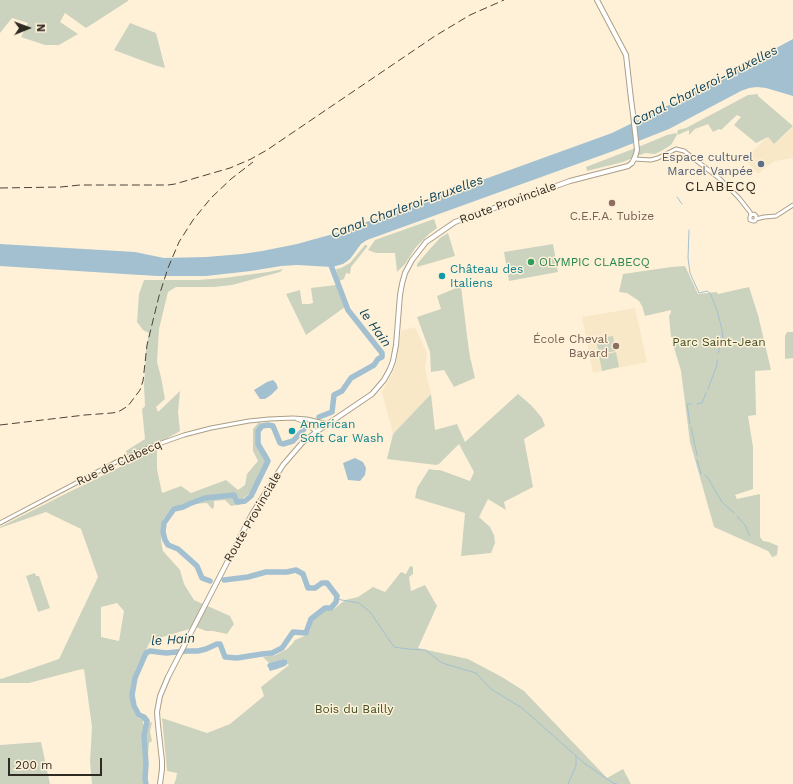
<!DOCTYPE html>
<meta charset="utf-8">
<style>
body{margin:0}
#map{position:relative;width:793px;height:784px;overflow:hidden;background:#fff1d8;font-family:"Work Sans",sans-serif}
canvas{display:block}
.north{position:absolute;left:8px;top:8px;width:40px;height:40px;-webkit-text-stroke:3px #fff1d8;paint-order:stroke;rotate:89deg;font-size:11px;font-weight:700;line-height:16px;text-align:center;color:#302b22}
.north::after{content:'';display:block;margin:auto;width:14px;height:18px;background:#302b22;clip-path:polygon(50% 0,100% 100%,50% 72%,0 100%)}
.scale{position:absolute;left:8px;top:758px;width:94px;height:18px;box-sizing:border-box;border:2px solid #302b22;border-top:0;padding-left:5px;font-size:12px;line-height:14px;white-space:nowrap;color:#302b22;-webkit-text-stroke:3px #fff1d8;paint-order:stroke}
</style>
<div id="map">
<canvas width="793" height="784"></canvas>
<div class="north">N</div>
<div class="scale">200 m</div>
</div>
<script>
const ctx = document.querySelector('canvas').getContext('2d');
ctx.lineJoin = 'round';
function paint(path, color) {
  ctx.fillStyle = color;
  ctx.fill(path, 'evenodd');
}
function poly(rows) {
  const path = new Path2D();
  for (const r of rows) {
    path.moveTo(r[0], r[1]);
    for (let i = 2; i < r.length; i += 2) path.lineTo(r[i], r[i + 1]);
  }
  return path;
}
function stroke(path, color, width, dash) {
  ctx.strokeStyle = color;
  ctx.lineWidth = width;
  ctx.lineCap = dash ? 'butt' : 'round';
  ctx.setLineDash(dash || []);
  ctx.stroke(path);
}
function label(font, color, halo, rows, align = 'center') {
  ctx.font = font + ' "Work Sans",sans-serif';
  ctx.lineWidth = 3;
  ctx.setLineDash([]);
  ctx.textBaseline = 'middle';
  ctx.strokeStyle = halo;
  ctx.fillStyle = color;
  for (const [text, x, y, turn = 0] of rows) {
    ctx.save();
    ctx.translate(x, y);
    ctx.rotate((+turn || 0) * Math.PI / 180);
    ctx.textAlign = isNaN(turn) ? turn : align;
    if (halo) ctx.strokeText(text, 0, 0);
    ctx.fillText(text, 0, 0);
    ctx.restore();
  }
}
const built = poly([
 [793,127,793,158,775,161,766,167,758,174,744,158,768,137,774,144],
 [635,308,647,362,593,373,582,317],
 [415,327,427,353,425,369,431,394,393,434,382,392,392,374,396,364,401,331]
]);
const green = poly([
 [0,0,128,0,128,1,86,28,65,13,60,22,78,34,59,45,45,45,21,37,28,23,12,18,0,33],
 [130,23,156,33,165,68,154,65,114,50],
 [758,94,758,96,793,126,774,144,768,137,756,143,734,125,741,117,737,115,721,130,719,129,713,132,708,124,695,129,689,135,689,130,684,132,678,135,677,133,678,130,686,128,748,95],
 [676,133,677,135,671,145,663,150,655,154,645,153,623,162,587,171,586,167,643,145,667,135],
 [434,219,437,228,429,234,416,247,405,264,397,272,395,253,376,253,368,250,375,240],
 [448,233,455,256,417,267,417,264,429,250,440,238],
 [553,244,558,272,509,281,504,252],
 [365,245,367,245,367,247,351,267,350,274,346,273,344,279,339,281,336,269,341,268,350,263],
 [685,266,698,294,717,292,718,294,749,287,758,315,771,370,755,371,756,415,748,416,753,447,753,489,735,495,737,499,760,494,760,537,763,541,769,542,778,546,777,555,773,557,773,558,768,551,714,527,690,442,681,371,672,341,672,337,671,337,669,316,671,312,671,310,645,316,642,306,639,301,627,293,619,292,623,274,671,267],
 [283,269,280,272,232,285,214,287,176,287,168,292,159,329,157,362,161,377,165,399,156,407,158,412,180,391,178,412,180,431,166,439,127,454,126,451,145,439,142,409,145,406,144,386,146,351,149,333,143,330,137,322,139,294,144,280,197,280,224,278,268,272],
 [336,285,345,307,306,335,286,294,300,290,302,304,309,304,313,303,311,288],
 [461,286,467,336,470,357,475,378,454,387,444,370,431,372,430,352,417,317,441,309,437,296],
 [787,332,793,332,793,358,785,359,785,336],
 [613,336,616,351,599,354,596,339],
 [616,352,619,367,602,371,599,356],
 [431,394,435,430,457,424,465,442,518,394,531,405,542,418,545,426,524,439,533,487,504,502,506,510,488,499,479,517,490,527,494,535,495,543,491,553,461,556,465,513,415,498,417,488,429,469,435,470,440,470,470,481,474,472,459,444,439,464,436,465,387,459,393,434],
 [259,422,261,423,257,431,257,443,267,458,263,471,250,493,242,499,242,504,231,506,225,500,214,501,214,507,212,509,207,503,193,504,187,502,185,505,176,507,170,511,163,519,161,541,163,551,180,570,184,584,194,600,230,616,234,624,227,634,213,631,206,631,196,627,156,639,150,642,136,669,131,704,138,718,147,720,143,721,143,725,152,722,150,732,152,741,149,743,146,776,147,784,92,784,90,762,92,727,84,669,78,670,29,683,0,683,0,678,1,679,59,659,98,577,81,529,46,512,0,528,0,527,67,493,157,449,157,469,162,493,181,486,191,493,226,480,238,490,245,485,247,474,258,461,253,451,253,429],
 [117,603,124,611,119,641,101,637,101,607],
 [410,566,413,567,413,574,409,577,411,591,425,585,437,606,418,648,468,659,502,677,524,691,607,778,623,769,631,784,174,784,176,779,177,773,167,771,162,718,207,733,230,724,264,696,261,687,289,665,287,664,287,660,283,659,269,663,263,657,276,655,287,649,293,643,295,640,307,635,310,631,312,623,314,618,320,615,325,610,329,609,333,610,345,600,358,597,373,587,385,592,401,572,406,574],
 [35,573,36,576,39,576,50,608,38,612,26,576],
 [41,742,50,784,0,784,0,745]
]);
const water = poly([
 [793,39,793,96,766,88,757,87,749,88,741,91,669,129,616,150,367,240,361,244,350,259,343,264,332,267,297,265,281,266,251,271,206,276,157,276,142,275,140,275,0,266,0,244,135,252,164,258,206,257,242,254,262,251,297,244,333,234,612,133,683,98],
 [273,380,276,383,278,388,271,395,265,399,260,399,254,390,267,382],
 [355,458,363,462,366,468,365,475,360,481,348,480,343,463],
 [283,659,287,660,287,664,285,666,277,669,270,671,267,665,269,663]
]);
const stream = poly([
 [677,197,682,204],
 [689,230,688,258,690,273,699,293,707,291,710,293,717,310,722,330,723,339,718,353],
 [708,389,717,365,717,360],
 [697,404,702,403,706,393],
 [690,424,687,404,692,404],
 [691,427,697,455],
 [697,460,701,474],
 [705,475,708,478,722,502,734,513],
 [737,516,745,525,750,536],
 [336,599,359,603,370,612,394,647,408,649,425,650,442,663,476,673,491,689,522,708,584,763,613,783,617,784],
 [568,784,576,766,576,756]
]);
const river = poly([
 [319,417,332,412,334,395,342,391,351,378,374,365,378,359,382,357,382,353,348,310,329,260],
 [210,581,202,578,197,566,178,549,168,545,165,540,163,532,164,523,174,509,183,507,189,504,205,498,234,495,237,502,245,501,251,496,268,461,258,444,258,431,262,426,268,425,273,426,280,443,283,444,293,441,305,428],
 [146,784,145,779,146,764,144,736,147,721,144,717,139,715,134,706,132,695,135,678,146,653,150,651,166,653,187,651,198,651,206,649,217,644,220,644,225,657,237,658,262,654,272,653,282,648,293,632,306,633,311,619,325,608,331,608,336,602,337,596,327,583,322,583,315,588,308,588,303,574,296,570,287,572,266,572,248,577,224,580]
]);
const minor = poly([
 [634,159,651,160,658,158,676,149,684,151,720,179,739,198,750,212,751,215,750,217,750,220,753,221,755,221,756,219,756,216,754,214,751,215],
 [756,219,764,217,776,216,793,205],
 [297,419,305,422,316,432],
 [0,523,118,461,153,446,184,435,211,428,249,421,269,419,293,418,307,419,328,424]
]);
const major = poly([
 [160,784,162,769,162,761,158,725,157,712,160,696,168,677,252,514,283,465,302,443,316,432,372,394,384,380,390,369,393,361,396,345,400,295,402,284,405,273,412,260,426,242,455,222,570,181,628,166,632,163,635,157,637,150,633,114,631,99,626,55,597,0]
]);
const rail = poly([
 [0,188,61,187,80,185,168,185,175,184,230,168,251,159,267,150,435,36,470,15,504,0],
 [0,425,85,415,112,413,118,412,128,406,140,390,143,381,147,345,159,296,168,268,179,242,193,220,211,198,231,179,253,162]
]);
const markers = [
 [761,164,4,"#5c6f8a"],
 [612,203,4,"#8d6e63"],
 [531,262,4,"#2e9e5b"],
 [442,276,4,"#0f9aa8"],
 [616,346,4,"#8d6e63"],
 [292,431,4,"#0f9aa8"]
];
const serviceNames = [
 ["Espace culturel",753,157],
 ["Marcel Vanpée",753,171]
];
const streetNames = [
 ["Route Provinciale",508,203,-20],
 ["Rue de Clabecq",119,463,-25],
 ["Route Provinciale",253,517,-60]
];
const educationNames = [
 ["C.E.F.A. Tubize",612,216],
 ["École Cheval",608,339,"right"],
 ["Bayard",608,353,"right"]
];
const leisureNames = [
 ["OLYMPIC CLABECQ",539,262]
];
const cultureNames = [
 ["Château des",450,269],
 ["Italiens",450,283],
 ["American",300,424],
 ["Soft Car Wash",300,438]
];
const parkNames = [
 ["Parc Saint-Jean",719,342],
 ["Bois du Bailly",354,709]
];
const waterNames = [
 ["Canal Charleroi-Bruxelles",705,86,-27],
 ["Canal Charleroi-Bruxelles",407,207,-20],
 ["le Hain",375,328,54],
 ["le Hain",173,640,-4]
];
const quarterNames = [
 ["CLABECQ",721,187]
];
paint(built, '#f9e8c7');
paint(green, '#cbd3bf');
paint(water, '#a3c0d1');
stroke(stream, '#a3c0d1', 1);
stroke(river, '#a3c0d1', 5.5);
stroke(minor, '#ac9f87', 5);
stroke(major, '#ac9f87', 6);
stroke(minor, '#fff', 3);
stroke(major, '#fff', 4);
stroke(rail, '#4a4439', 1, [8, 4]);
for (const [x, y, r, color] of markers) {
  const dot = new Path2D();
  dot.arc(x, y, r, 0, 2 * Math.PI);
  ctx.fillStyle = color;
  ctx.fill(dot);
  stroke(dot, '#fff1d8', 1.5);
}
label('12px', '#4e5e75', '#fff1d8', serviceNames, 'right');
label('12px', '#302b22', '#fff1d8', streetNames);
label('12px', '#785e54', '#fff1d8', educationNames);
label('12px', '#27864d', '#fff1d8', leisureNames, 'left');
label('12px', '#0d838f', '#fff1d8', cultureNames, 'left');
label('12px', '#3e4f22', '#fff1d8', parkNames);
label('italic 13px', '#0c455e', '#fff1d8', waterNames);
ctx.letterSpacing = '1px';
label('14px', '#302b22', '#fff1d8', quarterNames);
ctx.letterSpacing = '0px';
</script>
